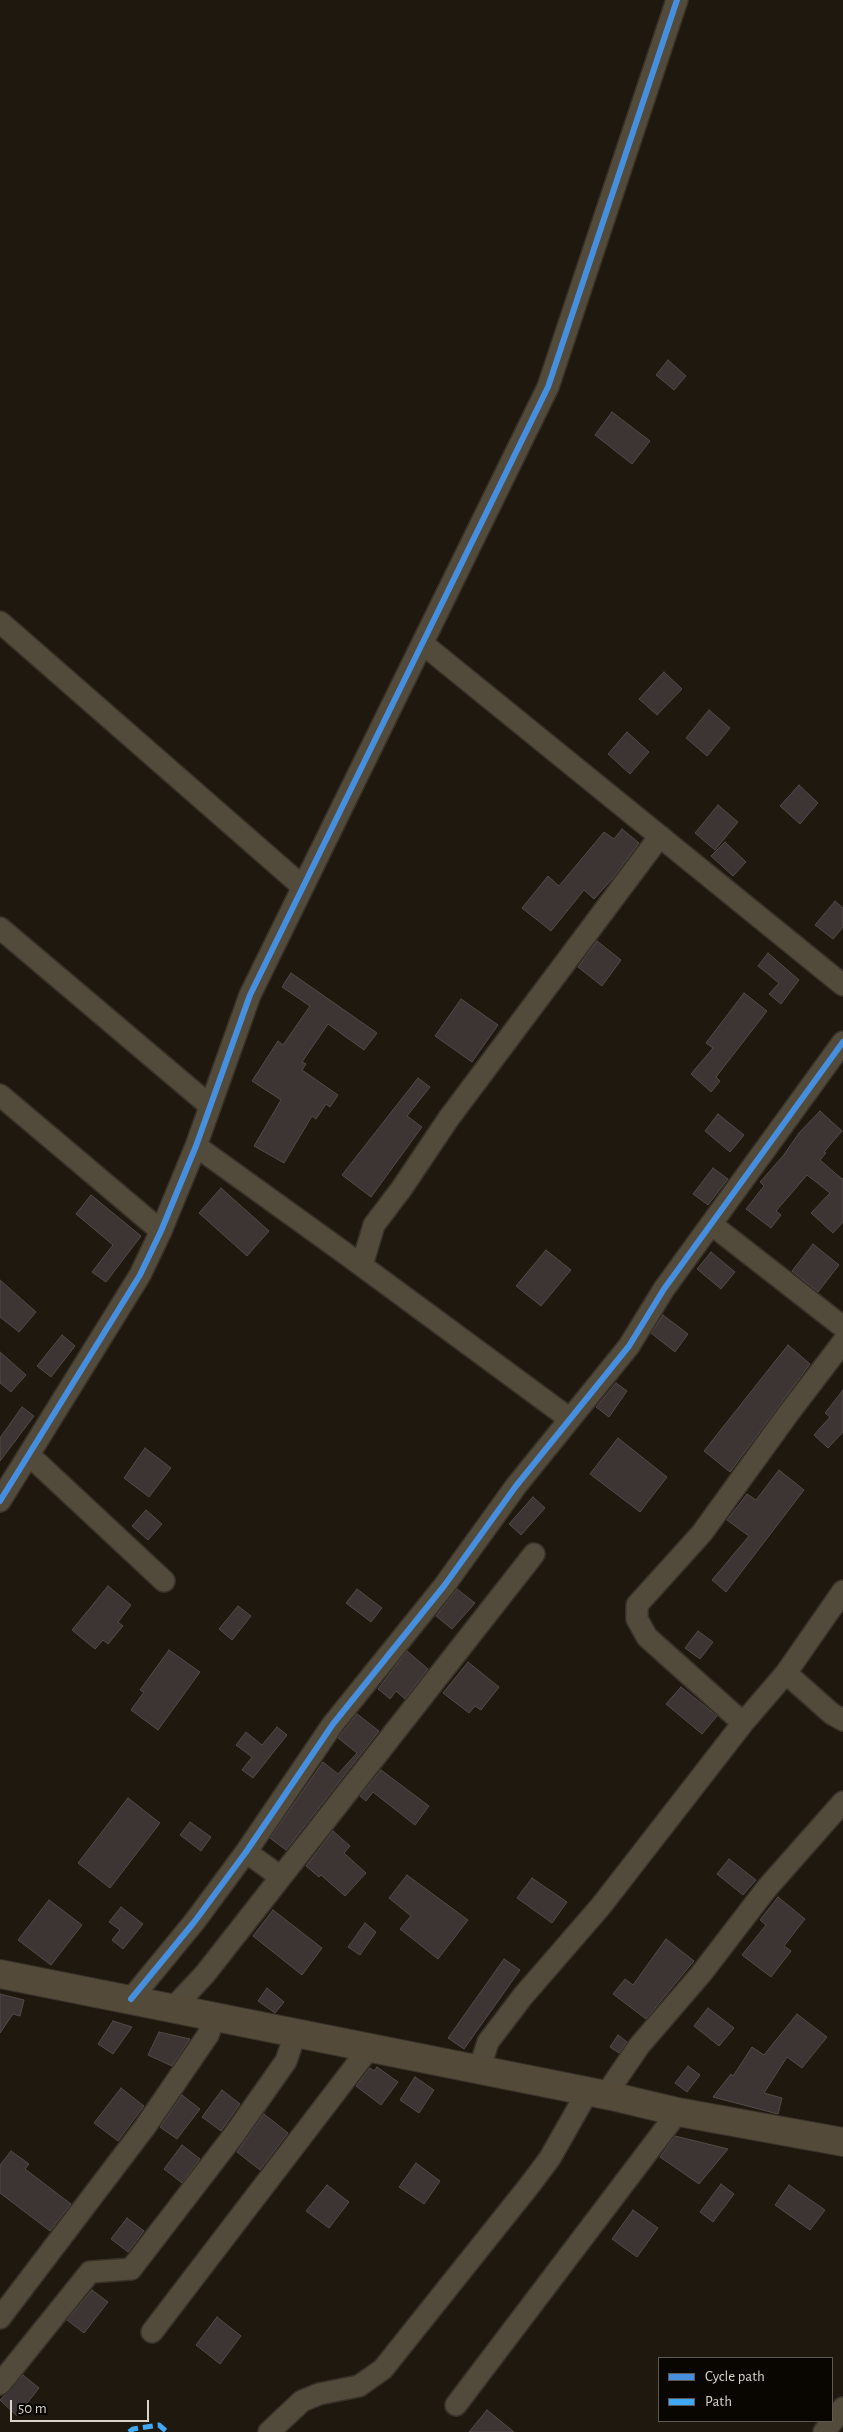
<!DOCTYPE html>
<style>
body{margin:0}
#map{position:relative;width:843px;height:2432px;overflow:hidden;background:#1e180e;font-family:"Alegreya Sans",sans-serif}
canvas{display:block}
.legend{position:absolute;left:658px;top:2357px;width:175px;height:65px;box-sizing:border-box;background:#090602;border:1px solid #5d5851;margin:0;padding:6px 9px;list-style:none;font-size:15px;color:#dad3c8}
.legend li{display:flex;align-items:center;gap:10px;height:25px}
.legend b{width:25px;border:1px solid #5d5851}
.scale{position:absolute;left:10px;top:2400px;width:139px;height:22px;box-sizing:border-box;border:2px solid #dad3c8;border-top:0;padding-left:6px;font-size:15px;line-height:18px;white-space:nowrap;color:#dad3c8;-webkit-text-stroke:4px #090602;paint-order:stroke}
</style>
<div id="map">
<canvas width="843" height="2432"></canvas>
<ul class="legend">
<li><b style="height:6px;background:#468fdf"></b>Cycle path</li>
<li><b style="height:6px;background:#3fa9f5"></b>Path</li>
</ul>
<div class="scale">50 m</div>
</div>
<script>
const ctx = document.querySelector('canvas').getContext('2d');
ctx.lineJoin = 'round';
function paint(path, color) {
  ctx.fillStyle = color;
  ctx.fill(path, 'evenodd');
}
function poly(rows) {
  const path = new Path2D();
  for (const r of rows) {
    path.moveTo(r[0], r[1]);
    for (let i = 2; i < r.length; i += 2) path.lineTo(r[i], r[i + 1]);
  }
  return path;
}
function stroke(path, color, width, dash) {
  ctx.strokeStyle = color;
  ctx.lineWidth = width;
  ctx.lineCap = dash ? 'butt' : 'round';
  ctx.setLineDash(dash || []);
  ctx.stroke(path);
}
const building = poly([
 [668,360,686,376,674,390,656,375,668,360],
 [612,412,650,441,632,464,595,435,612,412],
 [664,672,682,689,657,715,639,699,664,672],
 [709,710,730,728,707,756,686,738,709,710],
 [627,732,649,752,630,774,608,754,627,732],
 [799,785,818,803,800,824,780,806,799,785],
 [718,805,738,822,715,850,695,833,718,805],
 [622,829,639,843,613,878,594,899,584,890,551,931,522,908,548,876,559,886,604,832,614,839,622,829],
 [725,842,746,862,733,876,711,856,725,842],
 [835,901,843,908,843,927,833,939,815,925,835,901],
 [597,941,621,960,602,986,578,967,597,941],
 [768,953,799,980,781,1004,769,994,779,983,758,966,768,953],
 [291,973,377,1033,364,1050,328,1024,302,1062,306,1064,302,1070,338,1095,330,1107,326,1104,316,1119,312,1116,284,1163,254,1146,281,1100,252,1081,278,1041,283,1045,310,1006,282,987,291,973],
 [744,993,767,1011,716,1077,720,1081,711,1092,691,1074,713,1048,706,1043,744,993],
 [461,999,498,1025,472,1062,435,1036,461,999],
 [418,1078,430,1087,407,1116,422,1127,371,1197,342,1175,418,1078],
 [820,1111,842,1131,824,1152,826,1153,820,1160,842,1179,843,1178,843,1222,833,1233,811,1213,830,1193,807,1175,776,1211,781,1215,771,1228,746,1209,764,1186,760,1182,783,1156,799,1133,820,1111],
 [718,1114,744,1135,730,1152,705,1131,718,1114],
 [713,1168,728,1179,708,1205,693,1194,713,1168],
 [221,1188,269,1231,247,1256,199,1213,221,1188],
 [91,1195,141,1236,106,1282,92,1272,113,1245,76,1214,91,1195],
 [813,1244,839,1265,818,1292,792,1271,813,1244],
 [546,1250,571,1270,541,1306,516,1286,546,1250],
 [711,1252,735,1272,721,1289,697,1269,711,1252],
 [0,1280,36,1312,19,1332,0,1317,0,1280],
 [663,1315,688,1334,675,1352,651,1333,663,1315],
 [62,1335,75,1346,51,1377,37,1366,62,1335],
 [788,1345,810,1364,730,1472,704,1451,788,1345],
 [0,1352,26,1375,11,1392,0,1383,0,1352],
 [616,1383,627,1391,609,1417,596,1407,616,1383],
 [843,1390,843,1432,828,1448,814,1435,830,1417,825,1413,843,1390],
 [22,1407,34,1416,0,1461,0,1438,22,1407],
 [618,1438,667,1477,640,1512,590,1474,618,1438],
 [145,1448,171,1468,149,1497,124,1478,145,1448],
 [779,1470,804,1490,726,1592,712,1580,749,1536,727,1520,747,1494,756,1500,779,1470],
 [533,1497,545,1508,521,1535,509,1524,533,1497],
 [146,1510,162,1524,148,1540,132,1526,146,1510],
 [108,1586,131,1605,118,1622,123,1626,108,1644,103,1640,95,1649,72,1630,108,1586],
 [357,1589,382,1608,371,1622,346,1603,357,1589],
 [457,1589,475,1603,452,1629,436,1616,457,1589],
 [238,1606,251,1616,232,1640,219,1629,238,1606],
 [698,1631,713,1642,700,1659,685,1648,698,1631],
 [169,1650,200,1672,158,1730,131,1710,144,1692,140,1690,169,1650],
 [407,1651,428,1669,405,1699,396,1691,390,1699,378,1689,407,1651],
 [468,1662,499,1687,481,1710,475,1706,469,1713,443,1693,468,1662],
 [681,1687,717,1716,702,1734,666,1704,681,1687],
 [357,1714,379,1731,286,1850,270,1838,323,1762,338,1774,357,1753,338,1738,357,1714],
 [277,1727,287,1735,253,1778,242,1770,252,1757,236,1745,246,1732,262,1745,277,1727],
 [381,1770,429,1806,415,1825,373,1792,366,1801,360,1796,381,1770],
 [128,1798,160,1823,110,1888,78,1863,128,1798],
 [190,1822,211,1837,201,1851,180,1835,190,1822],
 [333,1831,350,1846,344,1853,366,1873,345,1896,321,1875,319,1877,306,1866,333,1831],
 [729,1859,756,1880,743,1895,717,1874,729,1859],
 [407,1875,468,1920,438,1959,400,1929,411,1916,389,1898,407,1875],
 [532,1878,567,1902,552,1923,517,1898,532,1878],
 [778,1897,805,1919,784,1946,791,1951,771,1977,742,1955,766,1925,760,1920,778,1897],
 [49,1900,82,1925,51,1965,18,1940,49,1900],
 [121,1907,143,1924,123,1949,112,1940,120,1930,109,1922,121,1907],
 [273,1910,322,1948,302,1975,253,1936,273,1910],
 [365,1923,376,1932,360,1955,348,1947,365,1923],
 [666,1939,694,1961,646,2019,613,1994,625,1979,633,1985,666,1939],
 [504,1959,520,1970,464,2049,448,2038,504,1959],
 [267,1988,284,2002,275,2013,258,2001,267,1988],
 [0,1994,24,2000,20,2016,13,2014,0,2033,0,1994],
 [708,2008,734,2028,719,2046,694,2026,708,2008],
 [797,2014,827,2037,802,2068,787,2057,764,2093,782,2098,778,2114,713,2097,731,2074,733,2076,752,2047,764,2055,797,2014],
 [113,2021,132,2027,113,2054,98,2044,113,2021],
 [159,2032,190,2039,172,2066,148,2055,159,2032],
 [618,2035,627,2042,619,2053,610,2047,618,2035],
 [688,2066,700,2075,687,2092,675,2083,688,2066],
 [377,2067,398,2082,381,2105,356,2086,370,2068,374,2071,377,2067],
 [415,2077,434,2090,419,2113,400,2100,415,2077],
 [121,2088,144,2106,118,2141,94,2123,121,2088],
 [222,2090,240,2104,221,2131,202,2117,222,2090],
 [182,2095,200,2109,177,2139,160,2127,182,2095],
 [264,2114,288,2133,260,2170,237,2152,264,2114],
 [675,2136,728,2149,699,2184,660,2157,675,2136],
 [182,2145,200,2159,182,2183,164,2169,182,2145],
 [11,2151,29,2164,25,2169,71,2204,50,2231,0,2193,0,2165,11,2151],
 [416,2163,440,2181,424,2204,399,2187,416,2163],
 [721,2184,734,2194,713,2222,700,2212,721,2184],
 [327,2185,349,2202,329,2228,306,2211,327,2185],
 [789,2185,825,2210,810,2230,775,2205,789,2185],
 [633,2210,658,2228,637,2257,612,2239,633,2210],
 [127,2218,144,2231,128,2252,111,2239,127,2218],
 [92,2290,108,2302,84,2333,67,2320,92,2290],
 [217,2317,241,2336,220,2364,196,2345,217,2317],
 [23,2375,39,2388,17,2416,0,2400,23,2375],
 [487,2410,514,2432,469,2432,487,2410]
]);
const street = poly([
 [0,622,303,887],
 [423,644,843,985],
 [0,928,209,1105],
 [0,1095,161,1231],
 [196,1146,346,1254,570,1419],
 [711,1224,843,1327],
 [362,1265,374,1225,402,1188,449,1118,660,836],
 [29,1455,164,1581],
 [0,1501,140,1275,161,1231,196,1146,250,995,548,387,677,0],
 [786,1673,832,1714,843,1720],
 [743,1723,647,1637,637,1619,637,1605,702,1533,788,1414,843,1342],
 [246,1852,281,1877],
 [131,1999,195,1921,246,1852,333,1724,444,1586,516,1486,629,1346,664,1289,843,1042],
 [174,2007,205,1974,534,1554],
 [479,2070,488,2042,523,1996,601,1906,743,1723,786,1673,843,1591],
 [611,2096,613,2084,639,2046,701,1974,767,1888,843,1802],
 [0,2318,145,2127,208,2035,215,2015],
 [152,2332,370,2047],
 [0,2384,90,2272,131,2269,234,2135,286,2061,296,2032],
 [456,2405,678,2112],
 [269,2432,302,2401,319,2394,359,2386,383,2369,529,2186,550,2158,588,2091],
 [824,2432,843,2408]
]);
const secondary = poly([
 [0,1974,611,2096,678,2112,843,2142]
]);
const quiet = poly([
 [129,2432,133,2429,159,2425,167,2432]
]);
const cycleway = poly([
 [0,1501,140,1275,161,1231,196,1146,250,995,548,387,677,0],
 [131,1999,195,1921,246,1852,333,1724,444,1586,516,1486,629,1346,664,1289,843,1042]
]);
paint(building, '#3c3533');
stroke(building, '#524b49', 1);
stroke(street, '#37312a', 24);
stroke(secondary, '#37312a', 30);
stroke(street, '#524a3a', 21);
stroke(secondary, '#534a3a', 28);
stroke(quiet, '#3fa9f5', 5, [10, 5]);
stroke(cycleway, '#468fdf', 6);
</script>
